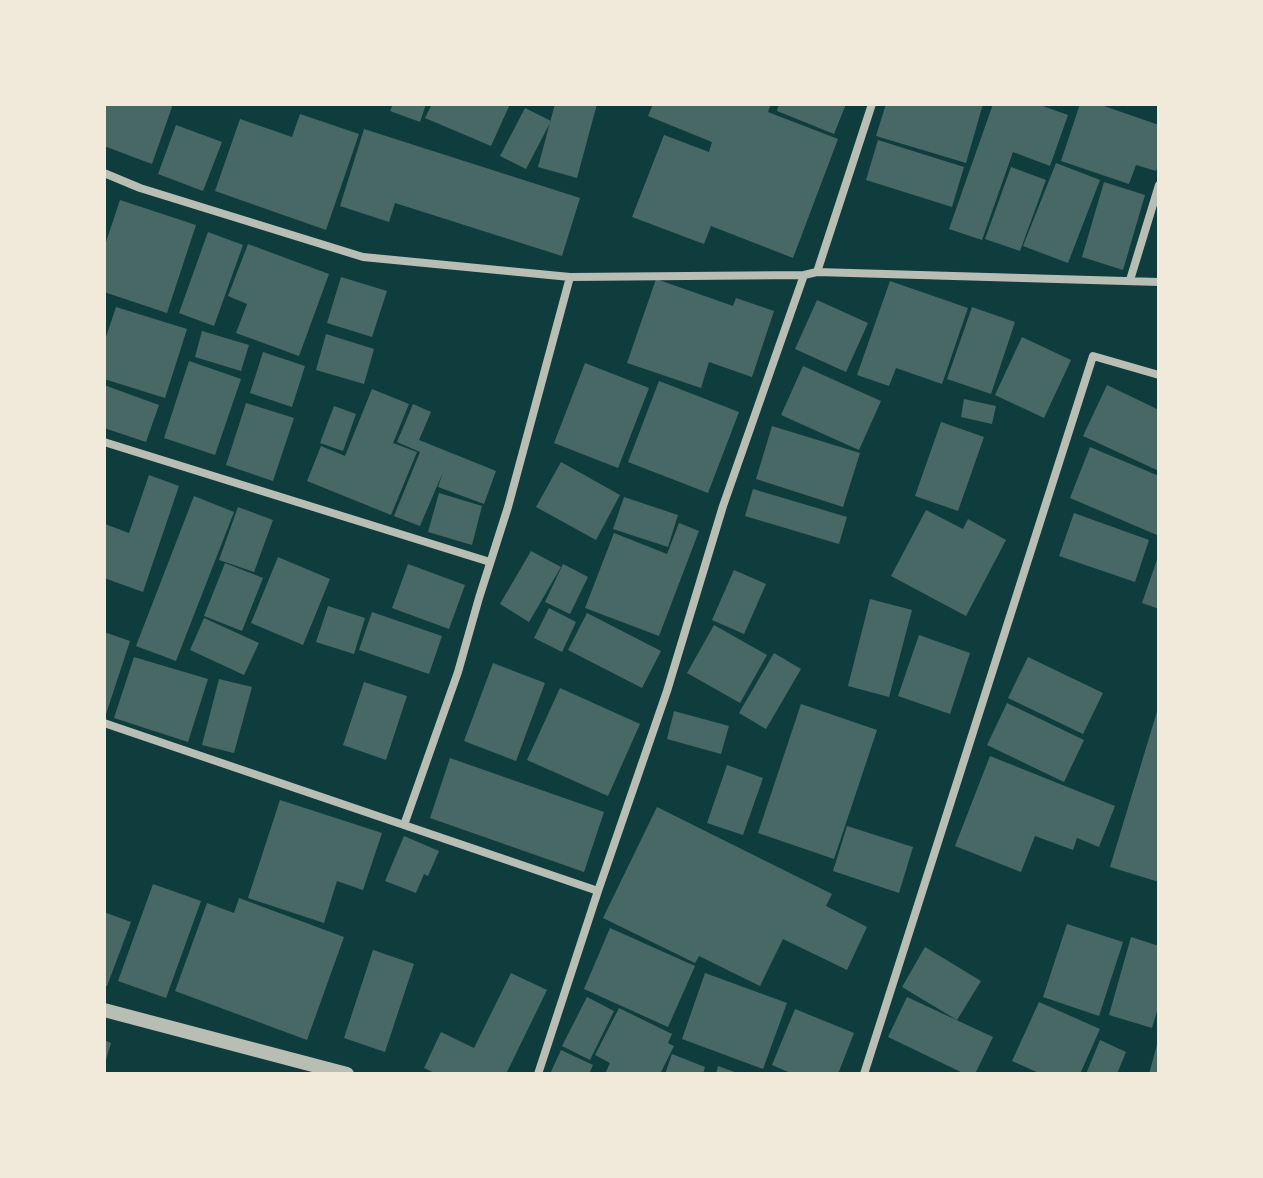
<!DOCTYPE html>
<style>
body{margin:0}
#map{position:relative;width:1263px;height:1178px;overflow:hidden;background:#0f3d3e;font-family:"Fira Sans Condensed",sans-serif}
canvas{display:block}
.frame{position:absolute;inset:0;border:106px solid #f1e9da;pointer-events:none}
</style>
<div id="map">
<canvas width="1263" height="1178"></canvas>
<div class="frame"></div>
</div>
<script>
const ctx = document.querySelector('canvas').getContext('2d');
ctx.lineJoin = 'round';
function paint(path, color) {
  ctx.fillStyle = color;
  ctx.fill(path, 'evenodd');
}
function poly(rows) {
  const path = new Path2D();
  for (const r of rows) {
    path.moveTo(r[0], r[1]);
    for (let i = 2; i < r.length; i += 2) path.lineTo(r[i], r[i + 1]);
  }
  return path;
}
function stroke(path, color, width, dash) {
  ctx.strokeStyle = color;
  ctx.lineWidth = width;
  ctx.lineCap = dash ? 'butt' : 'round';
  ctx.setLineDash(dash || []);
  ctx.stroke(path);
}
const building = poly([
 [104,104,173,104,152,164,104,146],
 [393,104,426,104,420,122,390,111],
 [432,104,510,104,491,146,425,118],
 [555,104,597,104,577,178,538,167],
 [653,104,771,104,768,112,838,139,793,258,711,226,704,244,632,217,664,135,709,152,712,142,648,116],
 [779,104,846,104,834,134,777,111],
 [886,104,983,104,966,163,876,136],
 [993,104,1037,104,1068,115,1050,166,1013,152,982,240,949,229],
 [1080,104,1098,104,1159,125,1159,162,1156,171,1136,165,1129,184,1061,161],
 [525,108,551,121,526,169,500,156],
 [300,114,359,134,326,230,215,191,240,119,292,137],
 [176,125,222,142,203,191,158,174],
 [364,129,580,198,562,256,395,203,389,222,340,206],
 [878,140,964,167,952,207,866,180],
 [1056,163,1100,180,1068,263,1023,246],
 [1011,167,1046,180,1020,251,985,239],
 [1104,182,1145,195,1123,270,1082,257],
 [120,200,196,225,167,313,104,292,104,248],
 [208,232,243,245,214,326,179,313],
 [248,244,329,274,299,356,236,333,247,304,228,296],
 [341,277,387,291,372,337,327,323],
 [656,279,733,306,736,298,774,311,752,377,709,362,701,388,627,363],
 [890,281,968,308,942,384,896,368,889,386,857,375],
 [817,300,868,323,846,372,795,349],
 [116,307,187,329,165,398,104,379,104,343],
 [972,307,1015,322,991,394,947,379],
 [202,331,249,345,241,371,195,357],
 [326,334,374,349,364,384,316,370],
 [1022,337,1071,360,1044,418,995,395],
 [263,352,305,366,292,407,250,393],
 [189,361,241,379,215,455,164,438],
 [585,363,649,388,618,468,554,443],
 [803,366,881,401,859,450,781,415],
 [659,381,739,412,708,493,628,462],
 [104,385,159,405,146,442,104,428],
 [1107,385,1159,410,1159,471,1083,436],
 [372,389,409,404,393,443,417,452,391,515,307,481,321,446,345,456],
 [964,399,996,406,992,424,961,417],
 [246,403,294,418,273,481,226,465],
 [413,404,431,412,419,440,496,471,484,504,438,487,443,472,420,526,394,516,420,452,397,442],
 [334,406,356,414,343,451,320,443],
 [941,422,984,437,958,511,915,496],
 [772,426,860,453,843,507,756,479],
 [1090,447,1159,476,1159,529,1157,535,1070,498],
 [561,462,620,495,596,540,536,507],
 [149,475,179,486,143,592,104,578,104,527,105,524,129,533],
 [753,489,847,517,839,544,745,516],
 [439,493,482,506,472,545,428,532],
 [194,496,234,512,176,661,136,646],
 [624,497,678,515,668,547,613,529],
 [238,507,273,520,254,572,219,560],
 [926,510,963,529,968,519,1006,540,966,616,891,576],
 [1074,513,1149,540,1135,582,1059,556],
 [679,523,699,531,659,636,585,608,614,533,667,554],
 [531,551,561,567,529,622,500,604],
 [1159,554,1159,609,1142,603],
 [278,557,330,579,303,645,251,623],
 [225,563,263,578,242,631,204,616],
 [408,564,465,585,449,629,392,608],
 [563,564,588,577,570,614,545,602],
 [734,570,766,584,744,634,712,620],
 [870,599,912,610,889,697,848,686],
 [328,606,365,618,354,654,316,642],
 [549,608,576,622,562,652,534,638],
 [372,612,442,636,429,674,359,650],
 [587,613,661,651,642,688,568,650],
 [204,618,259,643,244,675,190,650],
 [714,625,767,655,740,703,687,673],
 [104,632,130,641,105,717,104,717],
 [919,635,970,653,950,714,898,696],
 [774,653,801,669,766,729,739,713],
 [134,657,208,679,188,742,114,718],
 [1028,657,1103,693,1083,734,1008,698],
 [493,663,545,683,516,761,464,741],
 [219,679,252,687,234,753,202,745],
 [364,682,407,696,386,760,343,745],
 [560,688,640,724,608,796,527,760],
 [1007,703,1084,740,1064,782,987,745],
 [801,704,877,730,834,859,758,833],
 [1159,705,1159,882,1110,867],
 [674,711,729,726,721,754,667,739],
 [990,756,1115,806,1099,847,1077,838,1073,850,1035,836,1021,872,955,846],
 [450,758,604,812,584,872,430,818],
 [727,765,763,778,743,835,707,823],
 [280,800,382,833,363,890,337,881,324,923,248,898],
 [657,807,832,894,826,906,867,927,847,970,783,939,760,986,699,956,695,963,603,918],
 [847,826,913,847,899,893,833,871],
 [404,836,439,851,428,876,424,874,416,893,385,881],
 [153,884,201,901,166,998,118,981],
 [239,898,344,937,307,1040,175,991,207,903,234,913],
 [104,912,131,922,107,986,104,985],
 [1067,924,1123,942,1099,1016,1043,997],
 [610,928,695,966,668,1027,584,989],
 [1131,937,1159,946,1159,1004,1152,1028,1109,1015],
 [925,947,981,981,957,1020,902,987],
 [373,950,414,964,385,1052,344,1038],
 [511,973,547,990,506,1074,437,1074,424,1068,441,1032,474,1048],
 [705,973,787,1003,763,1069,682,1039],
 [587,997,614,1011,590,1060,562,1046],
 [907,997,993,1037,975,1074,965,1074,888,1037],
 [1039,1002,1100,1029,1080,1074,1041,1074,1012,1061],
 [619,1008,672,1034,668,1043,674,1046,660,1074,605,1074,610,1063,595,1055],
 [795,1009,854,1033,838,1074,793,1074,772,1065],
 [104,1040,111,1043,105,1063,104,1063],
 [1100,1040,1126,1052,1117,1074,1086,1074],
 [1158,1041,1159,1074,1149,1074],
 [561,1050,593,1065,589,1074,550,1074],
 [672,1054,705,1067,703,1074,665,1074],
 [718,1066,740,1074,716,1074]
]);
const minor = poly([
 [104,173,140,188,363,257,570,277,804,275,817,272,1159,282],
 [817,272,872,104],
 [1130,280,1159,185],
 [104,442,490,562],
 [104,723,598,891,667,691,723,506,804,275],
 [404,825,458,672,479,598,508,507,570,277],
 [538,1074,598,891],
 [864,1074,1093,356,1159,375]
]);
const tertiary = poly([
 [104,1010,347,1074]
]);
paint(building, '#486865');
stroke(minor, '#b8beb3', 8);
stroke(tertiary, '#b8beb3', 14);
</script>
